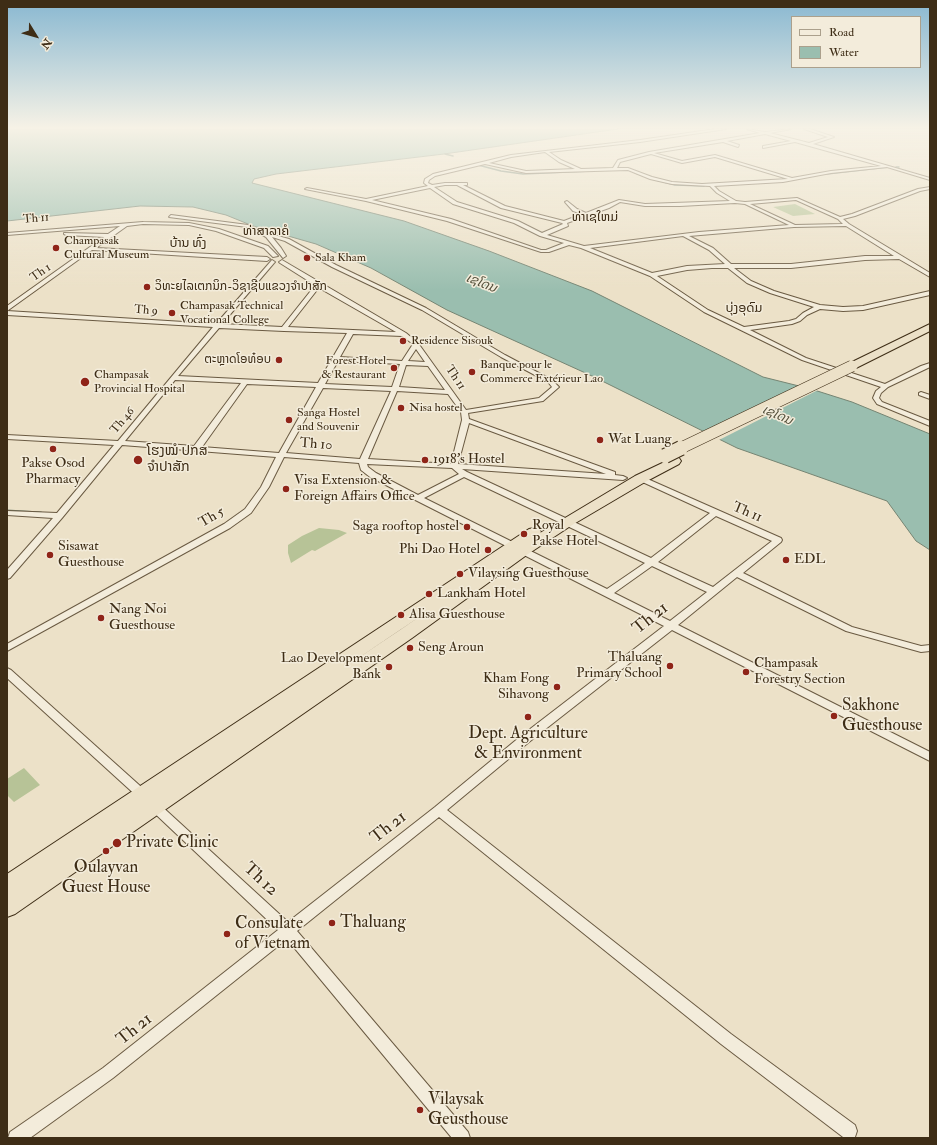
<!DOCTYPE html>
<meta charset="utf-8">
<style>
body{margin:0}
#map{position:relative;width:937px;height:1145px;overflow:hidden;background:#ece1c8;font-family:"IM FELL Double Pica",serif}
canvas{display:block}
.frame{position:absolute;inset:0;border:8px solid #3e2d16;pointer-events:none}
.legend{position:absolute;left:791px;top:16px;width:130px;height:52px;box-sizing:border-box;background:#f3ecdb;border:1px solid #aba08c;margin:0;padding:5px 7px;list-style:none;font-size:12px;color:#3e2d16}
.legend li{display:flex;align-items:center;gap:8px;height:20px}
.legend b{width:20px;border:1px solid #aba08c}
.north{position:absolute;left:16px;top:16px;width:40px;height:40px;-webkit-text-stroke:3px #f3ecdb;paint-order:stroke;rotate:127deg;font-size:11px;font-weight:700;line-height:16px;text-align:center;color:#3e2d16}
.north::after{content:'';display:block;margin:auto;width:14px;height:18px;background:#3e2d16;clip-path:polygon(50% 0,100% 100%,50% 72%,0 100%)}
</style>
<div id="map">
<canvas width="937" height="1145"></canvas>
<div class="frame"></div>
<ul class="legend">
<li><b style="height:5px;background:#f3ecdb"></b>Road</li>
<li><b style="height:11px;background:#9abeaf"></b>Water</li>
</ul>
<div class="north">N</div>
</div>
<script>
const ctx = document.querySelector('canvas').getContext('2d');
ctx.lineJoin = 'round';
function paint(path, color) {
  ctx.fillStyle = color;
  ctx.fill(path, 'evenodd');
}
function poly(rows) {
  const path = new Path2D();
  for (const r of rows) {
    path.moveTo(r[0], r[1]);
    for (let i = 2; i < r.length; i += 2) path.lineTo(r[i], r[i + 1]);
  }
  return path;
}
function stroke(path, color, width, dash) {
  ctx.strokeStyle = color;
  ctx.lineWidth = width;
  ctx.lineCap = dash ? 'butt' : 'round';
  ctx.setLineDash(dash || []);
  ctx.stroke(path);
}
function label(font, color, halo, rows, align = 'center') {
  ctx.font = font + ' "IM FELL Double Pica","Noto Sans Lao",serif';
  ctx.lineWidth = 3;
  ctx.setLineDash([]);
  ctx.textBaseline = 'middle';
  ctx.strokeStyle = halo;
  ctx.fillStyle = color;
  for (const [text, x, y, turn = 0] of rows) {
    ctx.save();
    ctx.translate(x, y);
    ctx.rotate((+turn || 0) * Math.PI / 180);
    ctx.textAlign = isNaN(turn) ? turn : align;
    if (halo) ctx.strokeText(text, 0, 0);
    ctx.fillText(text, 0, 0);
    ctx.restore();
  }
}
const green = poly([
 [795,204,815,214,793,216,773,207],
 [319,528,339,530,347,533,315,551,312,550,291,563,288,553,288,545,302,536],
 [24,768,40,785,14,802,7,795,7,779]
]);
const water = poly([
 [7,129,618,129,444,154,276,174,254,179,252,183,404,221,489,251,592,291,763,377,811,389,852,402,930,434,930,550,916,541,887,501,737,448,592,376,447,310,371,268,316,244,253,226,226,215,193,207,140,206,7,221,7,129]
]);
const pier = poly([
 [812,387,820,389,717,441,701,433]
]);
const streamFar1 = poly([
 [445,154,453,156],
 [478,165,501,171,523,174,591,171],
 [896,167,899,167],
 [635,173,647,177],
 [827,174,889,167],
 [652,179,675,185,704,186]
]);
const stream = poly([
 [7,511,41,513]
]);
const minor = poly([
 [715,129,726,129,640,142,549,152,561,160,581,169,613,168,618,160,649,152,760,133,747,129,765,132,791,129,770,133,809,143,828,137,804,129,810,129,834,137,813,144,930,178,930,180,887,167,831,173,783,182,714,186,719,191,736,201,745,202,797,198,840,217,852,214,918,189,930,187,930,189,920,191,855,216,843,219,849,224,930,273,930,277,899,259,865,260,791,268,734,268,751,281,774,291,820,305,843,307,863,306,930,291,930,295,863,310,843,311,820,309,807,315,800,321,792,324,750,330,806,358,885,384,921,366,930,363,930,367,888,387,881,393,879,398,882,402,930,421,930,426,877,404,873,398,876,391,881,387,802,360,704,312,650,276,581,248,569,245,549,252,541,252,447,221,366,201,305,189,307,188,366,199,428,186,424,183,425,179,433,174,511,155,640,140,715,129],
 [765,134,791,141,763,146,763,148,795,142,881,166,831,171,792,178,715,155,682,161,654,153,723,142,738,147,739,145,727,141,765,134],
 [545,152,559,162,575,169,526,171,489,163,511,157,545,152],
 [651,154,682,163,715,157,788,179,702,184,672,182,652,177,628,168,617,168,620,162,651,154],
 [485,164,526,173,628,170,650,179,672,184,710,186,717,193,730,201,645,204,619,200,586,213,577,209,567,201,565,202,573,211,582,214,564,221,505,206,463,185,467,185,467,183,445,183,432,185,428,183,429,180,435,176,485,164],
 [445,185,457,185,501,208,562,223,563,224,542,233,518,221,457,202,434,187,445,185],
 [430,188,453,204,514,223,540,236,564,243,546,250,541,250,451,219,372,200,430,188],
 [796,200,838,219,843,224,795,225,750,204,796,200],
 [620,202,645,206,680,206,735,203,745,204,789,225,699,232,584,246,547,235,568,226,567,223,609,208,620,202],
 [846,226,894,256,865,256,791,264,731,264,713,248,689,236,794,227,846,226],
 [683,236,709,250,725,264,687,266,652,273,590,248,683,236],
 [712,268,728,268,747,283,770,293,814,307,803,313,796,319,789,321,744,327,708,310,657,276,687,270,712,268],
 [171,215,248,225,263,232,289,239,336,265,426,308,505,355,552,380,559,387,543,401,468,413,469,419,615,472,615,475,623,476,627,478,623,480,462,469,467,472,651,558,710,513,636,479,637,477,643,477,781,538,782,540,781,542,743,573,852,627,921,646,930,645,930,651,921,652,846,631,737,577,678,625,930,752,930,761,672,630,529,742,447,810,731,1034,855,1125,857,1131,855,1137,851,1138,843,1137,721,1044,439,817,297,931,468,1132,470,1138,452,1138,287,939,113,1078,30,1138,8,1138,10,1132,103,1068,278,930,149,808,147,805,149,802,153,800,157,802,288,922,435,807,521,736,664,626,370,477,361,470,359,463,284,457,269,487,251,513,230,528,7,651,7,644,224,524,245,509,261,487,276,457,122,445,62,518,10,578,7,579,7,570,53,518,7,515,7,511,57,513,114,445,7,439,7,435,118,441,213,327,7,315,7,311,216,324,272,260,275,262,274,263,222,324,282,327,313,288,318,287,280,263,279,262,282,260,406,333,418,343,466,410,539,398,552,387,548,382,501,357,422,310,332,267,285,241,272,237,281,248,286,256,283,258,266,237,247,227,169,217,171,215],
 [321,289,396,332,288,327,317,290,321,289],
 [219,328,284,331,347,333,318,383,178,376,219,328],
 [353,334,402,336,413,344,402,361,340,357,353,334],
 [416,349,425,362,408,361,416,349],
 [338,361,400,364,392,387,325,384,338,361],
 [406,365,428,366,445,390,399,387,406,365],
 [175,380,241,383,194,446,125,441,175,380],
 [247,384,316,387,279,453,202,447,247,384],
 [323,388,391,391,360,459,286,453,323,388],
 [397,391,448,394,461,412,462,420,451,464,368,459,397,391],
 [469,423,606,474,458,464,469,423],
 [367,464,452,468,459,474,418,495,376,473,368,467,367,464],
 [464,477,645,563,607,589,424,498,464,477],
 [716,516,772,541,713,587,658,562,716,516],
 [652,566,707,592,670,621,614,593,652,566],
 [143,222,189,223,219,229,268,246,278,256,273,257,264,248,216,231,189,225,143,224,127,226,96,248,267,257,270,259,267,261,92,250,7,311,7,306,104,237,66,235,64,234,64,233,108,234,120,226,7,235,7,233,143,222],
 [921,392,930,395,930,399,919,395,919,393,921,392],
 [7,668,11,670,148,793,150,796,148,799,144,801,140,799,7,678,7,668]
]);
const trunk = poly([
 [930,324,930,331,856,368,848,368,847,366,848,364,930,324],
 [675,457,679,458,681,461,679,464,645,482,572,525,528,554,412,638,15,914,7,917,7,874,529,529,534,528,539,529,541,532,540,533,635,476,675,457],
 [434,607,400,630,333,675,434,607]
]);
const trunkBridgeFar1 = poly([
 [679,449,852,366]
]);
const trunkBridge = poly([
 [665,456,681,448]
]);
const markers = [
 [56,248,4,"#8f2418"],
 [307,258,4,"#8f2418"],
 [147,287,4,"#8f2418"],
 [172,313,4,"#8f2418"],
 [403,341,4,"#8f2418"],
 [279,360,4,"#8f2418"],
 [394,368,4,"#8f2418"],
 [472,372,4,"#8f2418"],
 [85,382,5,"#8f2418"],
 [401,408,4,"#8f2418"],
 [289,420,4,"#8f2418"],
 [600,440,4,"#8f2418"],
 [53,449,4,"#8f2418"],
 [138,460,5,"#8f2418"],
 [425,460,4,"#8f2418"],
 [286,489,4,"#8f2418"],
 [467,527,4,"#8f2418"],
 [524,534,4,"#8f2418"],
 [488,550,4,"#8f2418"],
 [50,555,4,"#8f2418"],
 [786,560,4,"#8f2418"],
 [460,574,4,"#8f2418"],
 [429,594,4,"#8f2418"],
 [401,615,4,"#8f2418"],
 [101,618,4,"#8f2418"],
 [410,648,4,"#8f2418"],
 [670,666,4,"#8f2418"],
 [389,667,4,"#8f2418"],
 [746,672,4,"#8f2418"],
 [557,687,4,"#8f2418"],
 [834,716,4,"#8f2418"],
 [528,717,4,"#8f2418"],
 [117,843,5,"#8f2418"],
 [106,851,4,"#8f2418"],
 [332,923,4,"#8f2418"],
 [227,934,4,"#8f2418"],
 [420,1110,4,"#8f2418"]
];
const farStreetnames = [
 ["Th 11",36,219,-5],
 ["Th 1",41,273,-35],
 ["Th 9",146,311,4],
 ["Th 11",455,378,56],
 ["Th 46",123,421,-50]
];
const farPoinames = [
 ["Champasak",64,241],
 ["Cultural Museum",64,255],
 ["Sala Kham",315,258],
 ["ວິທະຍໄລເຕກນິກ-ວິຊາຊີບແຂວງຈໍາປາສັກ",155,287],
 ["Champasak Technical",180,306],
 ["Vocational College",180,320],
 ["Residence Sisouk",411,341],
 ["ຕະຫຼາດໂອທ໋ອບ",271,360,"right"],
 ["Forest Hotel",386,361,"right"],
 ["& Restaurant",386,375,"right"],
 ["Banque pour le",480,365],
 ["Commerce Extérieur Lao",480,379],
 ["Champasak",94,375],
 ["Provincial Hospital",94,389],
 ["Nisa hostel",409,408],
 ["Sanga Hostel",297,413],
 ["and Souvenir",297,427]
];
const farQuarternames = [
 ["ທ່າເຊໃຫມ່",595,218],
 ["ທ່າສາລາຄໍ",266,232],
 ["ບ້ານ ທົ່ງ",188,244],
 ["ບຸ່ງອຸດົມ",744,309]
];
const farWaternames = [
 ["ເຊໂດນ",481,284,22],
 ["ເຊໂດນ",777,416,24]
];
const poiNames = [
 ["Wat Luang",608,440],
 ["ໂຮງໝໍ ປກສ",147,452],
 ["ຈຳປາສັກ",147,468],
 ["1918’s Hostel",433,460],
 ["Pakse Osod",53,464,"center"],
 ["Pharmacy",53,480,"center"],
 ["Visa Extension &",294,481],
 ["Foreign Affairs Office",294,497],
 ["Royal",532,526],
 ["Pakse Hotel",532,542],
 ["Saga rooftop hostel",459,527,"right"],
 ["Sisawat",58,547],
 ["Guesthouse",58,563],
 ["Phi Dao Hotel",480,550,"right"],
 ["EDL",794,560],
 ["Vilaysing Guesthouse",468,574],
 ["Lankham Hotel",437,594],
 ["Nang Noi",109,610],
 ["Guesthouse",109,626],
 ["Alisa Guesthouse",409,615],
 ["Seng Aroun",418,648],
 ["Thaluang",662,658,"right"],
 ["Primary School",662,674,"right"],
 ["Lao Development",381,659,"right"],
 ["Bank",381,675,"right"],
 ["Champasak",754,664],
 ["Forestry Section",754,680],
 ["Kham Fong",549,679,"right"],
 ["Sihavong",549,695,"right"]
];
const streetNames = [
 ["Th 10",316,445,4],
 ["Th 11",747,513,23],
 ["Th 5",212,518,-30]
];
const nearStreetnames = [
 ["Th 21",651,619,-39],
 ["Th 21",389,828,-38],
 ["Th 12",260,880,43],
 ["Th 21",135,1030,-39]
];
const nearPoinames = [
 ["Sakhone",842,706],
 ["Guesthouse",842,726],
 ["Dept. Agriculture",528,734,"center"],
 ["& Environment",528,754,"center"],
 ["Private Clinic",126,843],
 ["Oulayvan",106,868,"center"],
 ["Guest House",106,888,"center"],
 ["Thaluang",340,923],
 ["Consulate",235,924],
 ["of Vietnam",235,944],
 ["Vilaysak",428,1100],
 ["Geusthouse",428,1120]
];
paint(green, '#b7c397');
paint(water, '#9abeaf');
stroke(water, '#758472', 1);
paint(pier, '#ece1c8');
stroke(streamFar1, '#758472', 1.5);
stroke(stream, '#758472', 3);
stroke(minor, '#6a5a42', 2);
stroke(trunk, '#3e2d16', 2);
paint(minor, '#f3ecdb');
paint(trunk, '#ece1c8');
stroke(trunkBridgeFar1, '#3e2d16', 12, []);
stroke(trunkBridge, '#3e2d16', 16, []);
stroke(trunkBridgeFar1, '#ece1c8', 11);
stroke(trunkBridge, '#ece1c8', 14);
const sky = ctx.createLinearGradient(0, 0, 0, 290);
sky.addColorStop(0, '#89b8d1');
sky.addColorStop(0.44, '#f6f2e6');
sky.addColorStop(1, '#f6f2e600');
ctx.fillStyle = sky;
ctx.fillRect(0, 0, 937, 290);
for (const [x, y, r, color] of markers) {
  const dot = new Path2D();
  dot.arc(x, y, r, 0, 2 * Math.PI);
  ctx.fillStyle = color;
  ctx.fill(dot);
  stroke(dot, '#f3ecdb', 1.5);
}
label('12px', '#3e2d16', '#f3ecdb', farStreetnames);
label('12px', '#3e2d16', '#f3ecdb', farPoinames, 'left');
label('13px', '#3e2d16', '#f3ecdb', farQuarternames);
label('italic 13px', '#55513c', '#f3ecdb', farWaternames);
label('14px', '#3e2d16', '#f3ecdb', poiNames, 'left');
label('14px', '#3e2d16', '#f3ecdb', streetNames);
label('17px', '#3e2d16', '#f3ecdb', nearStreetnames);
label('17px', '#3e2d16', '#f3ecdb', nearPoinames, 'left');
</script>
